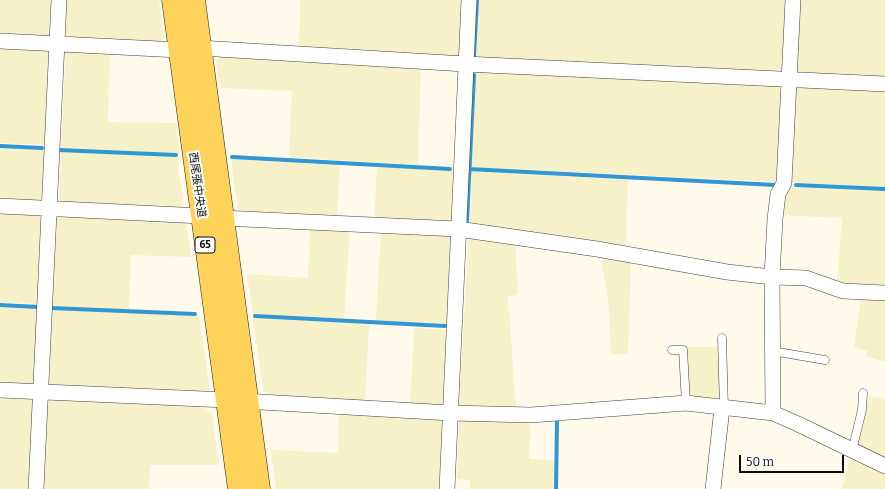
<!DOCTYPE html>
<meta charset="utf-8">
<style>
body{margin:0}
#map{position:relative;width:885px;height:489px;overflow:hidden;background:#fffaea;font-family:Bitter,serif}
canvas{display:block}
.scale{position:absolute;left:739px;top:455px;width:105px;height:18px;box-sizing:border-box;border:2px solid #0c0c0c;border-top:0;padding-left:5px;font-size:12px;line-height:14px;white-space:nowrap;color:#0c0c0c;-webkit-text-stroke:3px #fff;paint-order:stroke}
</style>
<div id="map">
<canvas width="885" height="489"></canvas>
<div class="scale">50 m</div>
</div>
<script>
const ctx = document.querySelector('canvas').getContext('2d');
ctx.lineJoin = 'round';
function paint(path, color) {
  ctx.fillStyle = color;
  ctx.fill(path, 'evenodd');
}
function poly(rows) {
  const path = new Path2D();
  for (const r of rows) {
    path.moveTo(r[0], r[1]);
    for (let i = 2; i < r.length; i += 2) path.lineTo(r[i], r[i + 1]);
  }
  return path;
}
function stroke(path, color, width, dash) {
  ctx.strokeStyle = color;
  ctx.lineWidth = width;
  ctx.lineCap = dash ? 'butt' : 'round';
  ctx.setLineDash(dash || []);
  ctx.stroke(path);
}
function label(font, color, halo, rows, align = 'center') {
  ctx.font = font + ' Bitter,"Noto Sans JP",serif';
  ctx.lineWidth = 4;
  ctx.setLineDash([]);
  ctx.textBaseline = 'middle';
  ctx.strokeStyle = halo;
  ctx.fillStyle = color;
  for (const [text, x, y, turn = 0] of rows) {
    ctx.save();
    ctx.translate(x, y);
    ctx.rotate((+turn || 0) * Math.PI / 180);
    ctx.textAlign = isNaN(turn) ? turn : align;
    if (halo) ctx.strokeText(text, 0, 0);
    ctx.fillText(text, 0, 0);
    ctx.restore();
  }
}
const farmland = poly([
 [0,0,55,0,53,37,0,37],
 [67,0,159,0,164,37,159,45,65,37],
 [300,0,466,0,464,54,458,60,299,52],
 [479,0,789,0,786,71,780,75,476,60],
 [797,0,885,0,885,80,798,76,793,71],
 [0,44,49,47,52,52,49,145,0,143],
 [66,47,110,50,108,122,176,123,180,153,61,148],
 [222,54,421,64,418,165,289,157,292,91,221,88,216,61],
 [476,67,781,83,786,88,780,182,471,167],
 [799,83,885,88,885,187,787,182,793,89],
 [0,148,48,150,42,204,0,202],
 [61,151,177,157,184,209,59,205],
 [231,159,340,165,337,219,243,214,238,210],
 [377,167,458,171,456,219,449,225,374,222],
 [472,171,628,180,626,250,470,224],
 [787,187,885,191,885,289,837,284,842,218,780,215],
 [0,209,40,212,46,217,41,304,0,302],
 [57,213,183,219,186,224,191,257,131,255,129,310,52,307],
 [310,225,350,227,344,319,253,314,247,274,308,278],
 [381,229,455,236,450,324,376,321],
 [469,233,515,240,518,295,508,296,516,410,459,406],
 [603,254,631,260,628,354,611,354,609,308,601,258],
 [885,296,885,362,866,356,868,351,854,347,861,297],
 [0,306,41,308,37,383,32,388,0,386],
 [52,309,199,316,210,390,205,396,49,389],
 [253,318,369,324,365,401,270,396,263,389],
 [414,328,450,330,446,402,442,407,410,406],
 [685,347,719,347,721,402,691,401,688,395],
 [0,394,31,395,37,400,31,489,0,489],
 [868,396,885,399,885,462,857,448,866,411],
 [48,398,204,407,212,414,219,465,150,465,149,489,44,489],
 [339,414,440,415,446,422,443,489,276,489,271,450,338,453],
 [459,418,531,421,529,459,554,460,553,489,470,489,470,480,457,479],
 [851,455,885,471,885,489,842,489]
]);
const stream = poly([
 [474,56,477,0],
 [0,146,42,148],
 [59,150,176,155],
 [232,157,450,169],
 [469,169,775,185],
 [796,185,885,189],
 [467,221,474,75],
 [0,305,39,307],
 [51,308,195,314],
 [255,316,445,326],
 [556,489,557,420]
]);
const service = poly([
 [722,338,724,409],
 [672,350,683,350,686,403],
 [772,351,825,360],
 [852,451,862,410,863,393]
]);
const minor = poly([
 [0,41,179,50],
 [200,48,465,64,885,84],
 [0,206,201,216],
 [222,218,458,229,597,249,727,272,772,277,806,278,843,291,885,293],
 [0,390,226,400,451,413,531,415,686,403,773,413,798,424,885,466],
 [773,413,772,277,775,219,778,194,784,183,793,0],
 [36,489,59,0],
 [447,489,469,0],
 [713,489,722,408]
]);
const primary = poly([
 [173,0,239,489],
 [194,0,259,489]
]);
const shields = [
 [205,245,20]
];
const shieldNames = [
 ["65",205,245]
];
const streetNames = [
 ["西尾張中央道",197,185,82]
];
paint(farmland, '#f6f1c9');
stroke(stream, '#3096d4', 4);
stroke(service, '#3f3f3f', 9);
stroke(minor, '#3f3f3f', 16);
stroke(primary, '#1d1d1d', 23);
stroke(service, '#fff', 8);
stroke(minor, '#fff', 15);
stroke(primary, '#ffd35a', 22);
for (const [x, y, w] of shields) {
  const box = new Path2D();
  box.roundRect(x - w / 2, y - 8, w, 16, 3);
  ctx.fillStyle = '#fff';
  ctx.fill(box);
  stroke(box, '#0c0c0c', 1);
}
label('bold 10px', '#0c0c0c', null, shieldNames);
label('11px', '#0c0c0c', '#fff', streetNames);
</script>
